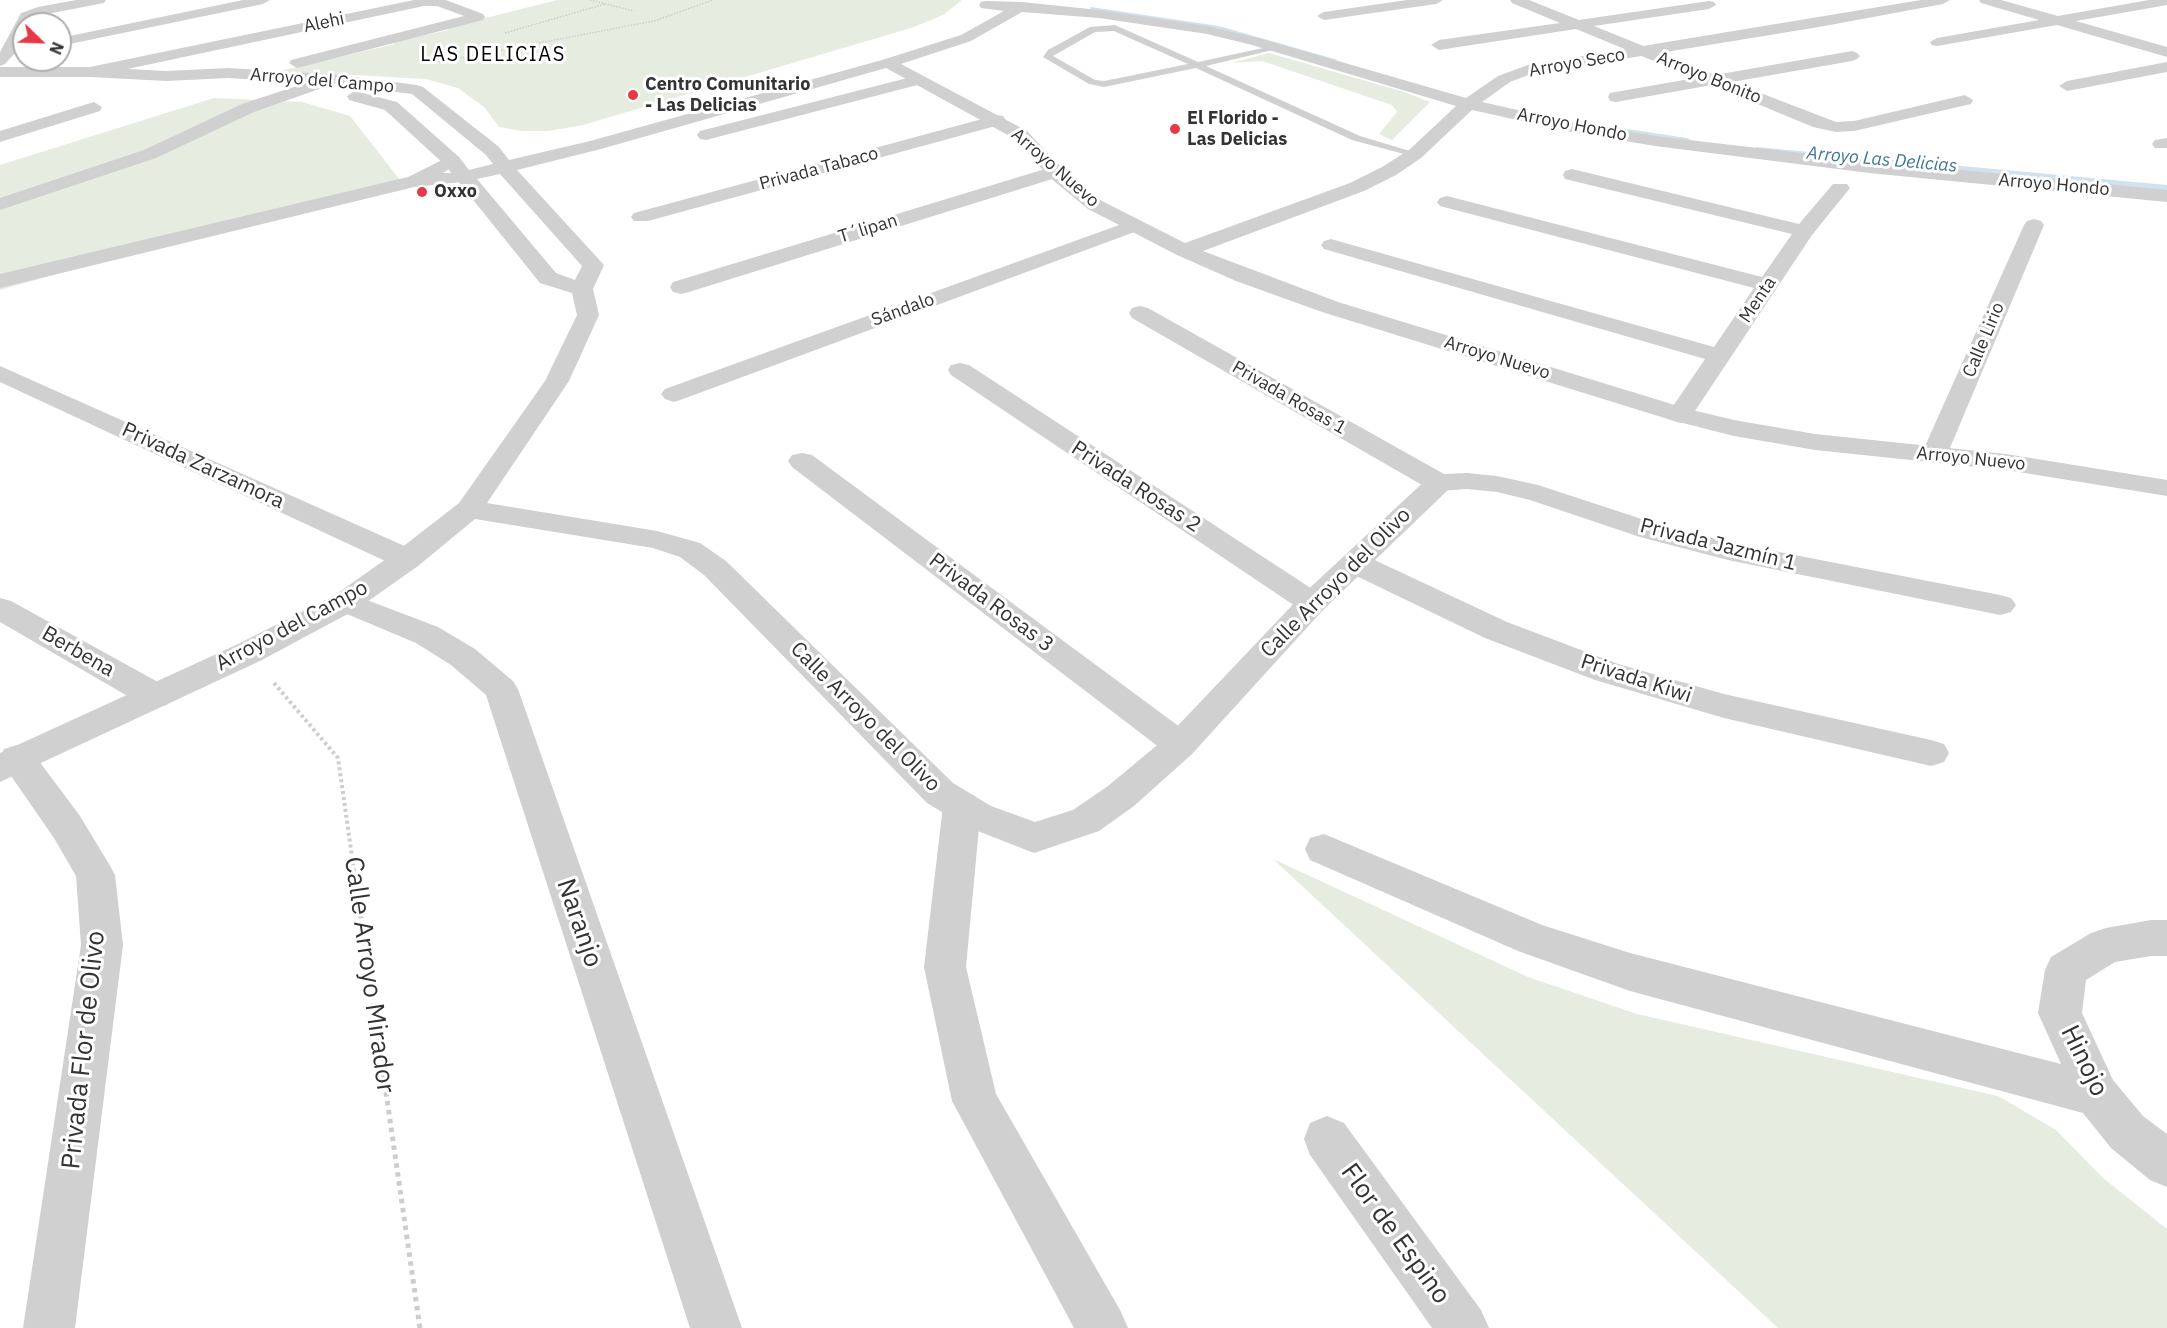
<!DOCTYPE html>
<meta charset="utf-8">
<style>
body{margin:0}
#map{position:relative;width:2167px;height:1328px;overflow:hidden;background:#fff;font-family:"IBM Plex Sans",sans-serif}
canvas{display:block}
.north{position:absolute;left:12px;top:12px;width:60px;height:60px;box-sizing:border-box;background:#fff;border:2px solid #adadad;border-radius:50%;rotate:113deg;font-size:16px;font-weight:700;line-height:24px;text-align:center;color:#333}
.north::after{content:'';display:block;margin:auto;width:21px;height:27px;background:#e63946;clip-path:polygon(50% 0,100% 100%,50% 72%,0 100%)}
</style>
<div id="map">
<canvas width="2167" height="1328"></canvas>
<div class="north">N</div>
</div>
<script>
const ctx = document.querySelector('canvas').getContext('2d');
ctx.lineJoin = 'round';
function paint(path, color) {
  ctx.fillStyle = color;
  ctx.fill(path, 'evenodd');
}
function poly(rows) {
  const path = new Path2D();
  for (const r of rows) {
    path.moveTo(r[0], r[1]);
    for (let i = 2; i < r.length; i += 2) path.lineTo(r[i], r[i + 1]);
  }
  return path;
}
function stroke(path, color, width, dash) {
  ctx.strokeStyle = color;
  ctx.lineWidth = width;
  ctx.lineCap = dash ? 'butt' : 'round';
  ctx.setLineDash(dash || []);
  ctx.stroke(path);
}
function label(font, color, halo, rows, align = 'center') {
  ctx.font = font + ' "IBM Plex Sans",sans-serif';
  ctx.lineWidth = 6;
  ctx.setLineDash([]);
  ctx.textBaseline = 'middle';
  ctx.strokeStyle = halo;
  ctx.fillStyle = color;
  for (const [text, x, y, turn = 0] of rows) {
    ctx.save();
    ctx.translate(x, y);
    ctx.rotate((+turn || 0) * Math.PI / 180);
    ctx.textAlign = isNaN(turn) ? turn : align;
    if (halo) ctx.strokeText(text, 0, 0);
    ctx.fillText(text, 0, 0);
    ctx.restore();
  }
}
const green = poly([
 [557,0,962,0,943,15,914,27,583,125,548,131,522,131,499,127,484,107,458,88,426,79,280,71,395,44,392,42,449,30,446,28],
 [1269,53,1404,92,1430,102,1392,140,1379,134,1397,112,1392,105,1262,61,1231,63],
 [214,98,302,102,350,116,407,189,178,240,0,290,0,165],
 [1273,859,1528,977,1637,1014,1998,1096,2056,1130,2103,1178,2167,1229,2167,1328,1778,1328]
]);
const stream = poly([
 [1091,7,1219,26,1338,60,1332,61,1218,30,1089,10,1091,7],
 [1601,125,1687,138,1691,140,1687,142,1598,129,1597,127,1601,125],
 [1756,147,2167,185,2167,191,1759,151,1756,151,1756,147]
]);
const pathFar2 = poly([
 [590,0,634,11],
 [505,33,605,4],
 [439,62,654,21,713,0]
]);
const pathFar1 = poly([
 [274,683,338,758,359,906]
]);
const path = poly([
 [359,905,420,1328]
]);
const service = poly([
 [1115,25,1198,62,1277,45,1277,49,1206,66,1360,136,1420,154,1415,157,1352,140,1196,68,1104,87,1089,84,1043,57,1048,50,1090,27,1115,25],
 [1114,31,1116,32,1188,64,1104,81,1095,80,1053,56,1095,32,1114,31]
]);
const minor = poly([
 [76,0,106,0,104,3,42,15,32,19,29,24,24,24,24,35,16,52,5,64,0,66,0,52,21,13,38,7,76,0],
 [243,0,270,0,263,4,60,46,60,38,243,0],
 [414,0,446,0,483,14,485,17,483,20,297,68,289,63,291,60,464,16,437,6,424,6,90,77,82,72,90,67,414,0],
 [1407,0,1443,0,1436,4,1324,20,1317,16,1324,12,1407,0],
 [1510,0,1529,0,1579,20,1709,1,1714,2,1716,5,1709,9,1594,26,1715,75,1852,51,1857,53,1860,56,1857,59,1852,61,1732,82,1836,122,1854,121,1965,95,1973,100,1971,104,1854,131,1836,132,1813,127,1712,85,1616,102,1610,101,1608,97,1610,93,1695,78,1576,29,1439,50,1431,45,1439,40,1560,23,1512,3,1510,0],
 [1979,0,2001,0,2058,16,2149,0,2167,0,2167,5,2076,21,2167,47,2167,57,2057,25,1937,46,1932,45,1930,42,1937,38,2039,20,1981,3,1979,0],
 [2167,62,2167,72,2067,91,2059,86,2067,81,2167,62],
 [333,74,339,76,341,79,339,82,254,112,156,158,0,210,0,198,144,150,242,104,333,74],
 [919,75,927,80,925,83,706,140,700,139,697,135,700,131,919,75],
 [94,102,102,107,100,111,0,142,0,131,94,102],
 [997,115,1003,116,1006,120,1003,124,648,221,634,221,631,217,634,213,997,115],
 [2167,138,2167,148,2155,148,2152,144,2155,140,2167,138],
 [452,155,459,157,461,161,443,173,470,173,472,177,470,181,414,187,0,288,0,274,408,177,452,155],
 [1055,166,1062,168,1064,172,1062,176,689,292,681,294,673,292,670,287,673,282,1055,166],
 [1572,169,1799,224,1833,184,1847,184,1850,188,1812,235,1689,420,1680,423,1671,420,1667,415,1705,359,1324,249,1321,245,1324,241,1331,239,1338,241,1714,347,1754,288,1440,206,1437,202,1440,198,1447,196,1762,277,1792,234,1565,179,1563,175,1565,171,1572,169],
 [2034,219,2041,221,2044,225,1947,455,1944,461,1934,463,1924,461,1921,455,2024,225,2027,221,2034,219],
 [1133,220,1140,222,1143,226,1140,230,683,399,674,402,665,399,661,394,665,389,1133,220],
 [1140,306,1148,308,1444,474,1467,473,1497,476,1538,485,1660,525,1728,542,2000,595,2011,598,2016,605,2011,612,2000,615,1728,560,1640,537,1530,500,1497,492,1467,489,1439,491,1429,489,1132,318,1129,313,1132,308,1140,306],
 [960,363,969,365,1323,596,1328,603,1323,610,1312,613,1301,610,951,375,948,370,951,365,960,363],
 [0,366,418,552,422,559,418,566,407,568,396,566,0,382,0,366],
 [802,453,812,455,1192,736,1198,745,1192,754,1180,758,1168,754,792,467,788,461,792,455,802,453],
 [1355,553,1366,556,1507,622,1618,664,1724,694,1931,740,1944,744,1949,753,1944,762,1931,766,1724,718,1595,680,1485,638,1344,570,1340,563,1344,556,1355,553],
 [346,592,438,627,475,649,513,681,518,689,742,1328,690,1328,486,695,451,665,416,643,335,609,330,602,335,595,346,592],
 [0,598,11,601,167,687,172,696,167,705,155,708,143,705,0,622,0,598],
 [17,745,30,749,80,816,109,864,115,875,123,945,75,1328,23,1328,81,945,76,876,54,838,0,760,4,749,17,745],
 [962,791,975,796,981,806,966,967,996,1094,1120,1310,1128,1328,1074,1328,952,1101,924,967,943,806,949,796,962,791],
 [1324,834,1542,925,1630,953,2061,1064,2038,1013,2045,970,2051,957,2091,933,2106,928,2151,920,2167,920,2167,956,2151,956,2115,962,2086,980,2082,1013,2113,1080,2143,1116,2167,1134,2167,1187,2150,1180,2111,1148,2083,1113,1630,991,1518,951,1310,860,1305,849,1310,838,1324,834],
 [1327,1116,1344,1123,1481,1310,1489,1328,1432,1328,1310,1155,1304,1139,1310,1123,1327,1116]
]);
const tertiary = poly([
 [1921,0,1950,0,1943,4,1819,27,1531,74,1510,82,1482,102,1571,122,1655,136,1869,161,2167,190,2167,202,1869,173,1655,146,1571,132,1472,110,1421,158,1396,175,1364,191,1203,251,1338,302,1688,409,1734,420,1815,434,2006,454,2167,480,2167,496,2006,470,1815,450,1734,436,1671,420,1322,312,1236,281,1177,255,1088,209,1048,176,1015,139,886,68,601,149,517,170,604,265,593,289,599,315,569,381,487,503,657,531,700,543,726,561,953,783,991,806,1035,822,1073,810,1108,786,1168,736,1301,596,1429,477,1439,475,1449,477,1453,483,1449,489,1323,610,1192,754,1134,806,1099,831,1034,853,965,826,927,803,704,575,680,557,653,548,475,519,418,566,357,609,260,661,0,782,0,753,236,645,335,595,396,552,459,503,545,381,577,315,572,293,540,283,445,165,385,110,349,100,347,96,355,91,397,102,459,157,469,170,493,164,486,155,412,94,333,84,228,78,167,81,90,77,0,77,0,67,90,67,167,71,228,68,333,74,417,85,423,87,499,147,509,160,590,141,882,60,961,35,1004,11,981,8,979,5,981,2,986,1,1022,2,1099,10,1207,26,1262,39,1466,98,1498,76,1528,65,1921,0],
 [1022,12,1099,18,1207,34,1252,45,1456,106,1409,150,1382,167,1350,183,1185,243,1102,201,1062,168,1027,131,901,64,971,41,1022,12],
 [500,174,582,266,575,280,556,273,477,179,500,174]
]);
const markers = [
 [633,95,6,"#e63946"],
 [1175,129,6,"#e63946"],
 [422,192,6,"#e63946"]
];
const farStreetnames = [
 ["Alehi",324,23,-12],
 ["Arroyo Seco",1577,63,-10],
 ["Arroyo Bonito",1709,78,22],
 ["Arroyo del Campo",322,81,5],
 ["Arroyo Hondo",1572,125,11],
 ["Arroyo Nuevo",1055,168,41],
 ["Privada Tabaco",819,169,-15],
 ["Arroyo Hondo",2054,185,5],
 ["T´lipan",868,229,-17],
 ["Menta",1758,300,-56],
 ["Sándalo",903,310,-20],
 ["Calle Lirio",1984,340,-67],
 ["Arroyo Nuevo",1497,358,17],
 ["Privada Rosas 1",1289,398,30],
 ["Arroyo Nuevo",1971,459,6]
];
const farPoinames = [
 ["Centro Comunitario",645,85],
 ["- Las Delicias",645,106],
 ["El Florido -",1187,119],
 ["Las Delicias",1187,140],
 ["Oxxo",434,192]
];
const farWaternames = [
 ["Arroyo Las Delicias",1882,160,5]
];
const farQuarternames = [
 ["LAS DELICIAS",493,55]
];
const streetNames = [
 ["Privada Zarzamora",203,466,25],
 ["Privada Rosas 2",1136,487,33],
 ["Privada Jazmín 1",1718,545,14],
 ["Calle Arroyo del Olivo",1336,583,-45],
 ["Privada Rosas 3",991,603,37],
 ["Arroyo del Campo",292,626,-28],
 ["Berbena",78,652,30],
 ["Privada Kiwi",1636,679,18],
 ["Calle Arroyo del Olivo",865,717,45]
];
const nearStreetnames = [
 ["Naranjo",579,923,71],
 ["Calle Arroyo Mirador",369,975,82],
 ["Privada Flor de Olivo",84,1050,-84],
 ["Hinojo",2084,1061,64],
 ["Flor de Espino",1395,1234,54]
];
paint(green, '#e6ecdf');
paint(stream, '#cfe2ee');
stroke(pathFar2, '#cdcdcd', 1.5, [1.5, 1.5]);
stroke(pathFar1, '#cdcdcd', 4, [3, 3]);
stroke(path, '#cdcdcd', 5, [4.5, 4.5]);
paint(service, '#d0d0d0');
paint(minor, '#d0d0d0');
paint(tertiary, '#d0d0d0');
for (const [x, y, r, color] of markers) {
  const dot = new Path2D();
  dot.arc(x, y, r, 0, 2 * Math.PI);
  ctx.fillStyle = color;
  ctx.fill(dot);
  stroke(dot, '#fff', 2);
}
label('18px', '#333', '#fff', farStreetnames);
label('bold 18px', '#333', '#fff', farPoinames, 'left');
label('italic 18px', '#3f7597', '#fff', farWaternames);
ctx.letterSpacing = '1.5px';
label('20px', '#000', '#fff', farQuarternames);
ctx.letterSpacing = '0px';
label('21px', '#333', '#fff', streetNames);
label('26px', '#333', '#fff', nearStreetnames);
</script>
